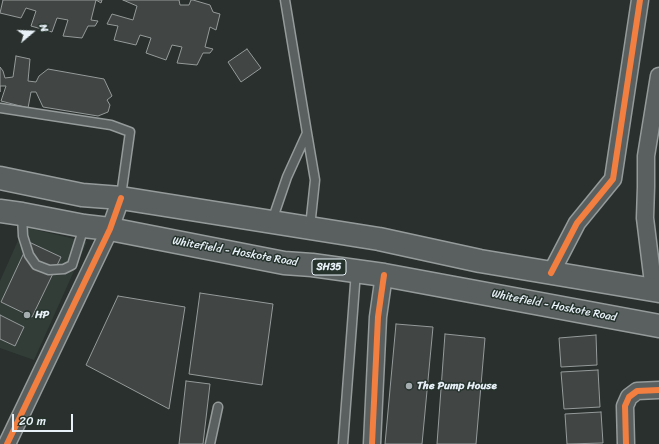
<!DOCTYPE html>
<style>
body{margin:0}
#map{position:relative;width:659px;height:444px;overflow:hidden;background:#29302d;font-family:Sriracha,sans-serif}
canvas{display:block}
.north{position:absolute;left:12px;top:12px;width:40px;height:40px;-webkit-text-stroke:3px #26332d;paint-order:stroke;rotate:71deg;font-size:11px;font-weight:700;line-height:16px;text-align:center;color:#e8f1f8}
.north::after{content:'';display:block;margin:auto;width:14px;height:18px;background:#e8f1f8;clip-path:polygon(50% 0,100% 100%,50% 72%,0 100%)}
.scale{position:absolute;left:12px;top:414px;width:61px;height:18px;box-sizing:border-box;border:2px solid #e8f1f8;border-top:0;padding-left:5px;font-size:12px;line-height:14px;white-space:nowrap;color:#e8f1f8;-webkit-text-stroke:3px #26332d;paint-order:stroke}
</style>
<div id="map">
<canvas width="659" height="444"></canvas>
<div class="north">N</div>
<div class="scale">20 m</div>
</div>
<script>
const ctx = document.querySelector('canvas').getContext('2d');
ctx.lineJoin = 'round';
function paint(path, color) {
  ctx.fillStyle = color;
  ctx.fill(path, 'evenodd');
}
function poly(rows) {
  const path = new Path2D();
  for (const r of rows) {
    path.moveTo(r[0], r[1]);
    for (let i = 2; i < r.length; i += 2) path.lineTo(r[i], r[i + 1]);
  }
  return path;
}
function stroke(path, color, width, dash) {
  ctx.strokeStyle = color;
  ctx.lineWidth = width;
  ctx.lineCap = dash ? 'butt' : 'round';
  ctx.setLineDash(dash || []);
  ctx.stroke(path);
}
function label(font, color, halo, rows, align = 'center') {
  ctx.font = font + ' Sriracha,sans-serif';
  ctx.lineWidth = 3;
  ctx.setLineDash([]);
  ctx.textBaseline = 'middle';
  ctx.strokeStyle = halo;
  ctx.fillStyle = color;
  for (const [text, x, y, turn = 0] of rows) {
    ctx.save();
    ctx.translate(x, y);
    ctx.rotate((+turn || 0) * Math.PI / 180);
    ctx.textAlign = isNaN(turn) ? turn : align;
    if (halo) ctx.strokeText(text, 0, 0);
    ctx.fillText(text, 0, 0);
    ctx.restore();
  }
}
const built = poly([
 [24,227,87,242,34,360,0,348,0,281]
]);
const building = poly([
 [3,0,102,0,101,3,96,0,91,20,98,21,95,26,88,26,82,38,63,36,68,20,57,18,52,32,31,26,36,11,26,8,21,18,0,13,3,0],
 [123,0,179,0,180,5,189,5,191,0,193,0,210,5,213,12,220,14,216,30,210,27,205,47,213,49,210,53,203,53,197,65,177,63,182,47,172,45,166,60,146,53,151,38,140,35,136,45,114,40,118,26,107,24,112,14,133,20,137,6,123,0],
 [247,49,261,68,241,82,228,62,247,49],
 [16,56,30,59,28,81,36,82,39,76,48,69,104,79,112,96,107,100,110,105,108,112,98,116,43,107,36,92,31,92,28,108,1,101,6,86,0,86,0,92,0,67,3,71,5,78,13,77,16,56],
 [29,242,61,257,32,317,1,302,29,242],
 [200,293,273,304,262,385,189,374,200,293],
 [118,296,185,307,169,409,86,365,118,296],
 [0,315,24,327,15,346,0,339,0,315],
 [396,324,433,327,422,444,385,444,396,324],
 [445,334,485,338,476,444,437,444,445,334],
 [596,335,597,365,561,367,559,338,596,335],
 [598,370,600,407,564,409,561,372,598,370],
 [186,381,210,384,203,444,179,444,186,381],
 [601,412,603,443,567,444,565,414,601,412]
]);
const lane = poly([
 [0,108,111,125,130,132,121,196],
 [307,133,315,180,310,227],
 [22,215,23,236,29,255,36,265,49,270,64,269,72,265,84,227],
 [272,221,287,177,307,133,285,0],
 [210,444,218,407],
 [343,444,356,271]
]);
const street = poly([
 [551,273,577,223,613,179,640,0],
 [654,291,645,218,646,187,646,156,659,76],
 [7,444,110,229,121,198],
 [372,444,378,317,384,275],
 [626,444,625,406,629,397,637,391,659,390]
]);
const primary = poly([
 [0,178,82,195,121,198,379,239,480,261,659,291],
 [0,211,22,214,84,226,110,229,284,263,312,265,384,275,659,326]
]);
const cycleway = poly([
 [551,273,577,223,613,179,640,0],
 [7,444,110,229,121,198],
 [372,444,378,317,384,275],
 [626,444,625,406,629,397,637,391,659,390]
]);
const markers = [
 [27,315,4,"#a5adb1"],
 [409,386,4,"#a5adb1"]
];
const shields = [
 [329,267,34]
];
const shieldNames = [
 ["SH35",329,267]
];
const streetNames = [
 ["Whitefield - Hoskote Road",235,252,10],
 ["Whitefield - Hoskote Road",554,306,11]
];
const poiNames = [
 ["HP",35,315],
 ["The Pump House",417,386]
];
paint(built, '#323d38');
paint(building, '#414644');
stroke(building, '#959a9a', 1);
stroke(lane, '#959a9a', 11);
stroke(street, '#959a9a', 19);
stroke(primary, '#959a9a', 25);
stroke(lane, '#5a6060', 8);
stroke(street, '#5a6060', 16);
stroke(primary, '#5a6060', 22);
stroke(cycleway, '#f27e40', 6);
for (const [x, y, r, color] of markers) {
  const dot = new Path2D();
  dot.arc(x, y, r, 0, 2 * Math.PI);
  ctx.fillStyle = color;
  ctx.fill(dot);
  stroke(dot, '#26332d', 1.5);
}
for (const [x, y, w] of shields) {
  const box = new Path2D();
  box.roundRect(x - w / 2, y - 8, w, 16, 3);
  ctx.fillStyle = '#26332d';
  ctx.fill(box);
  stroke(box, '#e8f1f8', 1);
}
label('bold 10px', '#e8f1f8', null, shieldNames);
label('11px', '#e8f1f8', '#26332d', streetNames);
label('bold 11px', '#e8f1f8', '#26332d', poiNames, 'left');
</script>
